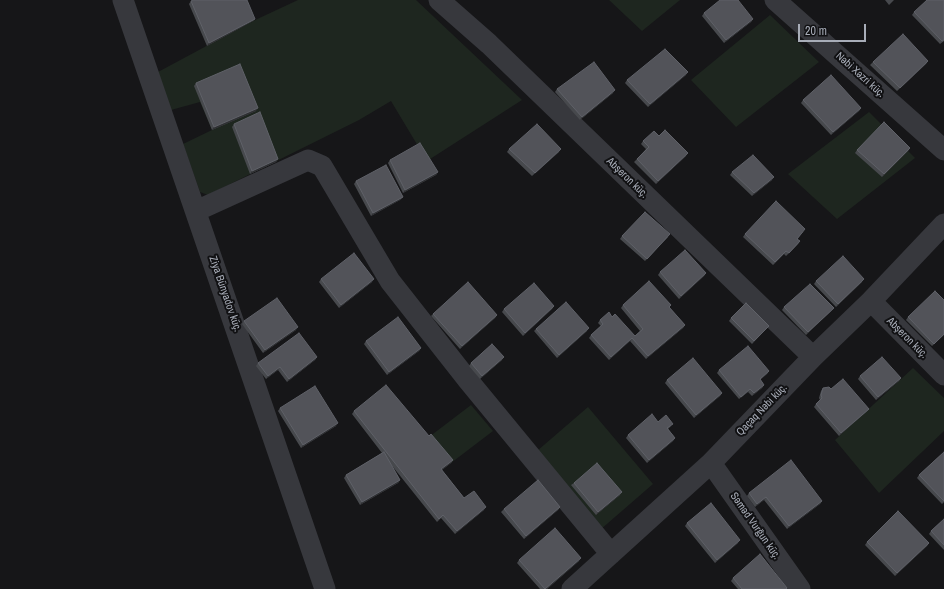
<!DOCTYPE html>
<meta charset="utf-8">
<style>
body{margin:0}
#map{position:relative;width:944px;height:589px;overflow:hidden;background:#161618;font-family:"Archivo Narrow",sans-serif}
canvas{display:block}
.scale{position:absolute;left:798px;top:24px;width:68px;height:18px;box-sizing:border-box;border:2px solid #a8adb8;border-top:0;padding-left:5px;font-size:12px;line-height:14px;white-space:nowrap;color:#a8adb8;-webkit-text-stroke:3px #111113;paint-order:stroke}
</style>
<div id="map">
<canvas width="944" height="589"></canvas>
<div class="scale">20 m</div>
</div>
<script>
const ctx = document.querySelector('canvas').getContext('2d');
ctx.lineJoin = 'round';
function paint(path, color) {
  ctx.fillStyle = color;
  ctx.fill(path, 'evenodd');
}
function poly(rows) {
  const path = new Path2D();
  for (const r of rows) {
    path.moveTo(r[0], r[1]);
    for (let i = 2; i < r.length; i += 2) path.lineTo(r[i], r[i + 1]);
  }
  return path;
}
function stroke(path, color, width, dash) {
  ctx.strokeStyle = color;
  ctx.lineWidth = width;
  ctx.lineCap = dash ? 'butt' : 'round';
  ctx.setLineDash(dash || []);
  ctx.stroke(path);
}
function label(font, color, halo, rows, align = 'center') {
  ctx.font = font + ' "Archivo Narrow",sans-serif';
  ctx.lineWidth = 4;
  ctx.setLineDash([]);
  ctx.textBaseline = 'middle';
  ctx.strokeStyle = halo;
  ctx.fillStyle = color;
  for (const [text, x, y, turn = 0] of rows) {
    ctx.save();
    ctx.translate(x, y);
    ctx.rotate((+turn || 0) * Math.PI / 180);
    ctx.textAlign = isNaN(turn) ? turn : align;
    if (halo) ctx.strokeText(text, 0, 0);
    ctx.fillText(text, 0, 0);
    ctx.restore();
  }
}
const green = poly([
 [298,0,416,0,522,100,427,161,391,101,359,120,208,195,200,192,183,144,212,130,200,102,171,110,158,72,253,21],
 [609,0,680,0,642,31],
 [770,15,819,62,736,127,691,80],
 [869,112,915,158,837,219,788,174],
 [913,368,944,398,944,431,879,493,835,440],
 [471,405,493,431,451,463,429,437],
 [588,407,653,484,600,530,537,451]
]);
const street = poly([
 [123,0,325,589],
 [439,0,489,44,813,357],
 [775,0,944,150],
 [196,211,308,160,322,166,390,281,467,379,611,554],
 [871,301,944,375],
 [711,463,800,589],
 [572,589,711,463,813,357,871,301,944,224]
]);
const wall = poly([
 [885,0,894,0,889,5],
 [191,1,255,19,253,21,207,46,189,4],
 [914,12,944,41,940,44,912,15],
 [704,13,753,19,751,22,724,43,702,16],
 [928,61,926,64,897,91,870,65,873,62],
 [686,75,648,107,625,83,627,80],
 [196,83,256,111,212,130,194,86],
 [557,89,613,93,580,120,555,92],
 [803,100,861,108,859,111,831,135,801,103],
 [234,124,278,159,276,162,250,174,232,127],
 [659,136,686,156,656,184,634,162,637,159,646,149,641,144,643,141],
 [910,148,908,151,882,177,855,153,857,150],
 [509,149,559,152,532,176,507,152],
 [390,160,438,172,436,175,403,193,388,163],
 [732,172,772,180,752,196,730,175],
 [356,181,403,197,400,200,371,216,354,184],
 [803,232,797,239,800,241,798,244,786,256,784,254,773,265,743,237,745,234],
 [622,236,668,237,645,261,620,239],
 [660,272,706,273,704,276,679,299,658,275],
 [321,279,372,282,339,308,319,282],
 [816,281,862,282,836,307,814,284],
 [944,300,944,335,932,346,906,320,908,317],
 [623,305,671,305,669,307,685,325,683,328,646,359,630,341,609,360,589,338,591,335,601,326,598,323,600,320,612,317,635,336,640,331,621,308],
 [554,306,552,309,523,336,502,312,504,309],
 [784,307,831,311,806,335,782,310],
 [433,314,497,315,495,318,460,349,431,316],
 [731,318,769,326,766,329,752,344,729,321],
 [244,321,296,330,263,353,242,324],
 [536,329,587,331,557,358,534,331],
 [366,341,421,348,419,351,387,375,364,344],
 [317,357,315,360,287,382,278,370,266,379,256,366,258,363],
 [502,360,480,379,469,366,471,363],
 [719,370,769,371,767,374,760,380,764,385,762,388,752,396,748,392,739,399,717,373],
 [860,376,901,378,899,381,876,400,858,379],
 [667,380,722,393,720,396,694,418,665,383],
 [823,388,831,389,869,409,866,412,839,436,814,407,816,404,820,400,819,398,821,391],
 [280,408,336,426,301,448,278,411],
 [354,411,429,436,453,460,451,463,442,470,464,498,484,510,455,534,441,518,437,522,389,462,400,480,398,483,360,505,344,478,346,475,382,453,352,414],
 [658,422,671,426,668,429,675,438,673,441,647,463,626,438,628,435],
 [944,452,944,502,942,504,917,478,919,475],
 [574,483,620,495,596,515,571,485],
 [749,493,822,501,820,504,787,529,764,500,755,507,747,496],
 [560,507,558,510,524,539,501,512,504,509],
 [944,519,944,550,929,534,931,531],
 [687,523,738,543,715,563,685,526],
 [867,542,929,543,927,546,895,576,865,545],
 [519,560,579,561,547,589,540,589,517,563],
 [733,578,787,588,786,589,738,589,731,581]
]);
const shadedWall = poly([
 [255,19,253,21,207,46,209,43],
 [753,19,751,22,724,43,726,40],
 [928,61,926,64,897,91,900,88],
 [688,72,686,75,648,107,650,104],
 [615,90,613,93,580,120,582,117],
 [258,108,256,111,212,130,214,127],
 [861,108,859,111,831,135,833,132],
 [910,148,908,151,882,177,884,174],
 [561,149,559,152,532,176,535,173],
 [688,153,686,156,656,184,658,181],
 [278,159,276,162,250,174,252,171],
 [438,172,436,175,403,193,405,190],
 [774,177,772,180,752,196,754,193],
 [403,197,400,200,371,216,373,213],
 [706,273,704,276,679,299,681,296],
 [374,279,372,282,339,308,341,305],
 [864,279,862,282,836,307,838,304],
 [554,306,552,309,523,336,525,333],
 [834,308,831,311,806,335,808,332],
 [497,315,495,318,460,349,462,346],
 [685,325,683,328,646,359,648,356],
 [298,327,296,330,263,353,265,350],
 [589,328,587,331,557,358,559,355],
 [944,334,944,335,932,346],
 [632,338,630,341,609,360,611,357],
 [421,348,419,351,387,375,389,372],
 [317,357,315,360,287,382,289,379],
 [504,357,502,360,480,379,482,376],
 [280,367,278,370,266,379,268,376],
 [769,371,767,374,757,382,760,379],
 [901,378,899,381,876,400,878,397],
 [764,385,762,388,752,396,754,393],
 [750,389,748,392,739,399,741,397],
 [722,393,720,396,694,418,696,415],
 [869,409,866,412,839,436,841,433],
 [338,423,336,426,301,448,303,445],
 [675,438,673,441,647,463,649,460],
 [453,460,451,463,439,472,441,469],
 [400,480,398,483,360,505,362,502],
 [622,492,620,495,596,515,598,512],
 [766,497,764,500,755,507,757,504],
 [822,501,820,504,787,529,789,526],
 [486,507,484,510,455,534,457,531],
 [560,507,558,510,524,539,526,536],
 [740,540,738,543,715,563,717,560],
 [929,543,927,546,895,576,897,573],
 [581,558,579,561,547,589,545,589]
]);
const building = poly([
 [193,0,247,0,255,19,209,43,191,1,193,0],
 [720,0,738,0,753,19,726,40,704,13,720,0],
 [927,0,944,0,944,40,942,41,914,12,927,0],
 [903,34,928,61,900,88,873,62,903,34],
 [665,49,688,72,650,104,627,80,665,49],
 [594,62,615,90,582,117,557,89,594,62],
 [240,64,258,108,214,127,196,83,240,64],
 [831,75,861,108,833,132,803,100,831,75],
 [260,112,278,159,252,171,234,124,260,112],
 [884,122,910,148,884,174,857,150,884,122],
 [537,124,561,149,535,173,509,149,537,124],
 [665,130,688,153,658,181,637,159,649,147,643,141,654,131,659,136,665,130],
 [420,143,438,172,405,190,390,160,420,143],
 [753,155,774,177,754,193,732,172,753,155],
 [386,165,403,197,373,213,356,181,386,165],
 [776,201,805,229,797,239,800,241,789,253,786,251,775,262,745,234,776,201],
 [645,212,670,234,647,259,622,236,645,212],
 [685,250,706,273,681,296,660,272,685,250],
 [354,253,374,279,341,305,321,279,354,253],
 [843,256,864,279,838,304,816,281,843,256],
 [649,281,671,305,669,307,685,325,648,356,632,338,611,357,591,335,603,324,600,320,609,312,612,317,615,314,635,336,643,329,623,305,649,281],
 [468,282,497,315,462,346,433,314,468,282],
 [534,283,554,306,525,333,504,309,534,283],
 [810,284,834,308,808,332,784,307,810,284],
 [935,291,944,300,944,334,934,344,908,317,935,291],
 [277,298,298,327,265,350,244,321,277,298],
 [566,302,589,328,559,355,536,329,566,302],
 [746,303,769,326,754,341,731,318,746,303],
 [398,317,421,348,389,372,366,341,398,317],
 [299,333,317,357,289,379,280,367,268,376,258,363,299,333],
 [492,344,504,357,482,376,471,363,492,344],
 [748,346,769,371,760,379,764,385,754,393,750,389,741,397,719,370,748,346],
 [882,357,901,378,878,397,860,376,882,357],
 [693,358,722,393,696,415,667,380,693,358],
 [843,379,869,409,841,433,816,404,822,398,821,395,823,388,829,387,831,389,843,379],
 [386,385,429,436,431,434,453,460,441,469,464,498,474,491,486,507,457,531,443,515,439,519,354,411,386,385],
 [315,386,338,423,303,445,280,408,315,386],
 [652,414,658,422,666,415,673,424,667,428,675,438,649,460,628,435,652,414],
 [384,452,400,480,362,502,346,475,384,452],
 [944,452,944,501,919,475,944,452],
 [791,460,822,501,789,526,766,497,757,504,749,493,791,460],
 [597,463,622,492,598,512,574,483,597,463],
 [538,480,560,507,526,536,504,509,538,480],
 [711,503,740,540,717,560,687,523,711,503],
 [898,511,929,543,897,573,867,542,898,511],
 [944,519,944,545,931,531,944,519],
 [555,528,581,558,545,589,519,560,555,528],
 [760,554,787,588,786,589,742,589,733,578,760,554]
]);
const streetNames = [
 ["Nəbi Xəzri küç.",860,75,42],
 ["Abşeron küç.",627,178,44],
 ["Ziya Bünyadov küç.",225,294,71],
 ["Abşeron küç.",907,338,45],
 ["Qaçaq Nəbi küç.",762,410,-46],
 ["Səməd Vurğun küç.",755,526,55]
];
paint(green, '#1e261f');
stroke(street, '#37383d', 21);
paint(wall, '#47494d');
paint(shadedWall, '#2f3033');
paint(building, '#525359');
stroke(building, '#5f6168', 1);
label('11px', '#a8adb8', '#111113', streetNames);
</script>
